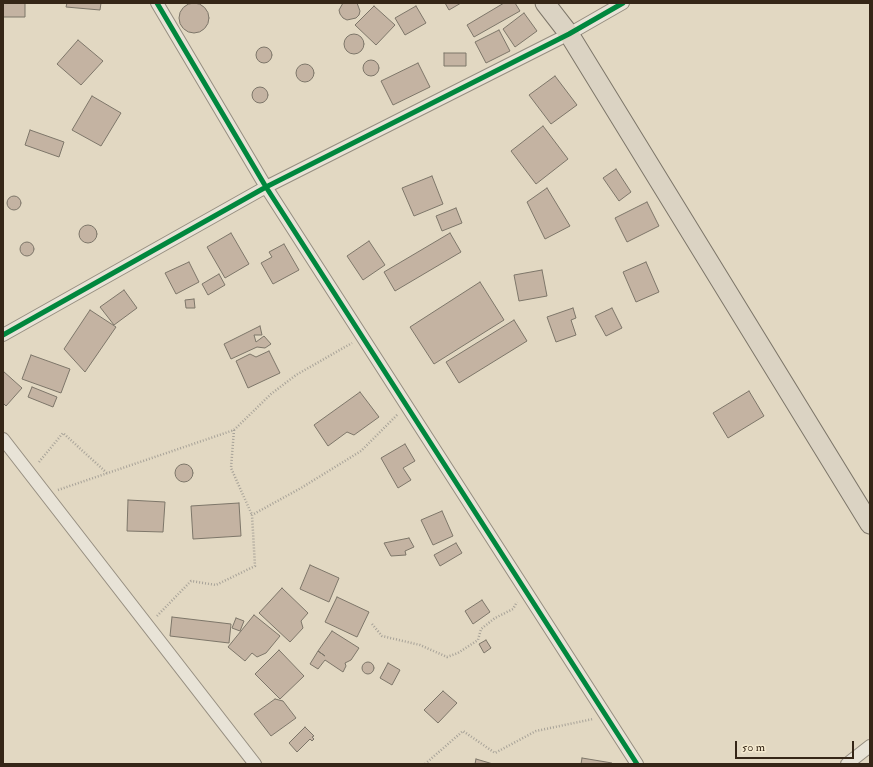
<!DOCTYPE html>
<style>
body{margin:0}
#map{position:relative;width:873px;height:767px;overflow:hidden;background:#e2d8c2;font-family:"IM FELL Double Pica",serif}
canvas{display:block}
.frame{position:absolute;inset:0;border:4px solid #352617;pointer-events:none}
.scale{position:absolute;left:735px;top:741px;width:119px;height:18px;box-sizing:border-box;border:2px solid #352617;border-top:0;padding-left:5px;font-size:12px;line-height:14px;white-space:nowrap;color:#352617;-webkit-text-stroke:3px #f5eacf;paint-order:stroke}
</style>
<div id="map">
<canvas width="873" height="767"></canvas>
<div class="frame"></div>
<div class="scale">50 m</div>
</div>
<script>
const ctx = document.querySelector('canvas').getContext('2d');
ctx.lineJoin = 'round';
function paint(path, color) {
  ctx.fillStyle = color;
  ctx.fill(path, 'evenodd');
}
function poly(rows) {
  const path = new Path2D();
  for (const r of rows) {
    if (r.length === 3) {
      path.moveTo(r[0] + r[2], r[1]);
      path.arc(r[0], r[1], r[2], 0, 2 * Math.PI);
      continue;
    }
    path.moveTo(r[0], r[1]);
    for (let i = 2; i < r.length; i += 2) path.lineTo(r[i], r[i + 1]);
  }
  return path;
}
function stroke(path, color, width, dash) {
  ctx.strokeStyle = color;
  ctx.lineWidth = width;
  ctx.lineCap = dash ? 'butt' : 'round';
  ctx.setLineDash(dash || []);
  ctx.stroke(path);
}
const building = poly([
 [3,3,25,3,25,17,3,17,3,3],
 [67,3,101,3,100,10,66,7,67,3],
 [343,3,357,3,360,11,359,15,356,18,347,20,343,18,340,14,339,10,343,3],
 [445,3,461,3,449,10,445,3],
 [504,3,515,3,520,11,474,37,467,25,504,3],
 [194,18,15],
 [374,6,395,25,376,45,355,25,374,6],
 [416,6,426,23,405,35,395,18,416,6],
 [524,13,537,31,515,47,503,29,524,13],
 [499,30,510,51,486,63,475,42,499,30],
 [354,44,10],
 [78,40,103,61,81,85,57,64,78,40],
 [264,55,8],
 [444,53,466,53,466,66,444,66,444,53],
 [371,68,8],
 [418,63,430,87,393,105,381,81,418,63],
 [305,73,9],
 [555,76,577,105,551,124,529,95,555,76],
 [260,95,8],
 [92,96,121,113,101,146,72,130,92,96],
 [543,126,568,159,536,184,511,151,543,126],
 [30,130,64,142,59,157,25,145,30,130],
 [616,169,631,192,619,201,603,178,616,169],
 [432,176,443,204,414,216,402,188,432,176],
 [547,188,570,226,545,239,527,202,547,188],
 [14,203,7],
 [647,202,659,226,627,242,615,218,647,202],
 [456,208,462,223,442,231,436,216,456,208],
 [88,234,9],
 [231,233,249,264,225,278,207,247,231,233],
 [450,233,461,252,395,291,384,272,450,233],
 [369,241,385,265,363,280,347,256,369,241],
 [27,249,7],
 [284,244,299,270,273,284,261,263,272,257,269,252,284,244],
 [189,262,199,282,176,294,165,273,189,262],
 [646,262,659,292,636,302,623,272,646,262],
 [542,270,547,296,519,301,514,275,542,270],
 [219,274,225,285,208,295,202,284,219,274],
 [480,282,504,320,434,364,410,327,480,282],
 [124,290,137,308,114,325,100,307,124,290],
 [194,299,195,308,186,308,185,300,194,299],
 [573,308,576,318,571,320,576,335,556,342,547,317,573,308],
 [612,308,622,328,606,336,595,316,612,308],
 [90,310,116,327,85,372,64,349,90,310],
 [514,320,527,341,459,383,446,362,514,320],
 [260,326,262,335,254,335,256,342,264,336,271,344,265,348,257,347,231,359,224,344,260,326],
 [269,351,280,373,248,388,236,361,250,354,256,357,269,351],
 [31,355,70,369,61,393,22,379,31,355],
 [3,371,22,388,6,406,3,403,3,371],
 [32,387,57,397,53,407,28,397,32,387],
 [749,391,764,416,728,438,713,413,749,391],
 [360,392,379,417,354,435,347,432,328,446,314,425,360,392],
 [405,444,415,461,403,468,411,480,398,488,381,458,405,444],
 [184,473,9],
 [128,500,165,502,163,532,127,531,128,500],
 [239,503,241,536,193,539,191,506,239,503],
 [442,511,453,536,433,545,421,520,442,511],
 [409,538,414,547,405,551,406,555,391,556,384,543,409,538],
 [456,543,462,553,440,566,434,555,456,543],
 [310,565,339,578,329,602,300,589,310,565],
 [282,588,308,613,301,621,303,628,290,642,259,613,282,588],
 [337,597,369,612,357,637,325,622,337,597],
 [482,600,490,612,473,624,465,611,482,600],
 [254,615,280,636,266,653,257,657,252,653,245,661,228,647,254,615],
 [172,617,231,624,229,643,170,636,172,617],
 [236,618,244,621,240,631,232,628,236,618],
 [332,631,359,648,351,660,345,663,346,666,343,672,325,660,318,669,310,664,318,651,325,656,318,651,332,631],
 [486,640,491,648,484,653,479,644,486,640],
 [279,650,304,676,280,699,255,674,279,650],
 [368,668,6],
 [388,663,400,670,392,685,380,678,388,663],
 [443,691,457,703,438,723,424,710,443,691],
 [275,699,283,701,296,718,271,736,254,714,275,699],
 [305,727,314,736,312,737,314,739,312,741,310,739,297,752,289,743,305,727],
 [582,758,612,763,612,764,581,764,582,758],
 [476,759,493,764,475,764,476,759]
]);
const path = poly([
 [234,430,231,468,252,515],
 [39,462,63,433,108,474],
 [58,490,234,430,271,394,296,375,352,343],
 [157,616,191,581,216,585,255,566,252,515,301,488,361,451,398,414],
 [372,624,382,636,420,645,447,657,458,653,478,640,481,629,495,618,513,609,517,602],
 [425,764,463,731,495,753,536,731,593,719]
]);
const street = poly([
 [157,3,266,187,637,764],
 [3,335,266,187,569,34,623,3],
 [3,439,255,764],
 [847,764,870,746]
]);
const primary = poly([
 [545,3,569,34,870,524]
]);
const cycleway = poly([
 [157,3,266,187,637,764],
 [3,335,266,187,569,34,623,3]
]);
paint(building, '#c4b3a2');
stroke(building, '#7d7669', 1);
stroke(street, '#968e80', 14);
stroke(primary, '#7d7669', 21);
stroke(path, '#a7a298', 2.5, [1, 2]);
stroke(street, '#e8e3d7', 12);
stroke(primary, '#dbd3c3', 19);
stroke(cycleway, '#00873e', 5);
</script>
